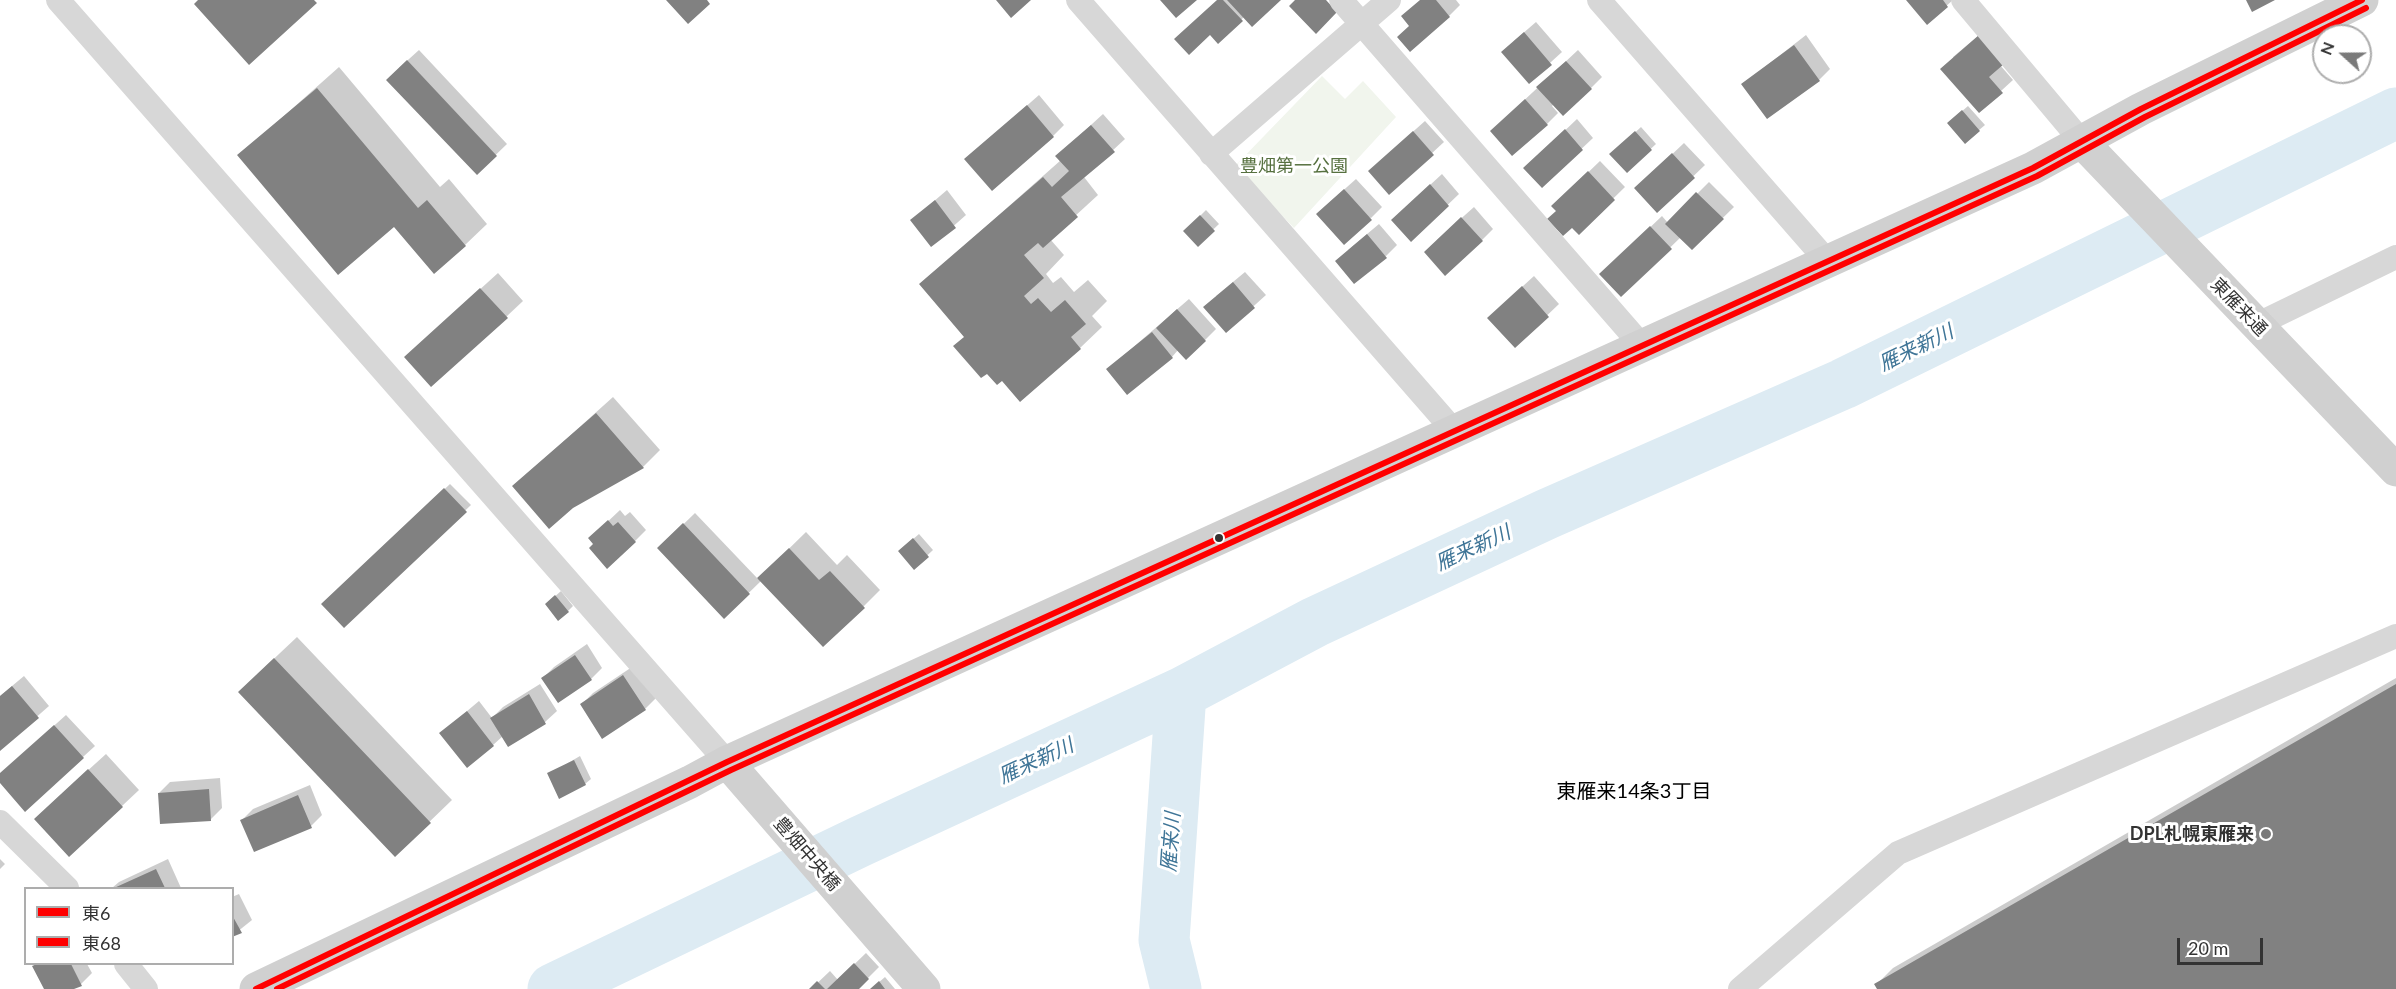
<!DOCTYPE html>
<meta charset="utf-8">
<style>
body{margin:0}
#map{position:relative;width:2396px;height:989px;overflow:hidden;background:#fff;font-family:Lato,"Noto Sans JP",sans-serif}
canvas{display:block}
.legend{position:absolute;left:24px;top:887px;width:210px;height:78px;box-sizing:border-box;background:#fff;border:2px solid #adadad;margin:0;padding:8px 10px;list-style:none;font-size:18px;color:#333}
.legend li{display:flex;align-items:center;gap:12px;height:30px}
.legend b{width:30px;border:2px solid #adadad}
.north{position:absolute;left:2312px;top:24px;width:60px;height:60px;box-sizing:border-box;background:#fff;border:2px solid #adadad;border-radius:50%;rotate:291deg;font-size:16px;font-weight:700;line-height:24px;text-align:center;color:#333}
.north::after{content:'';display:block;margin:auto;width:21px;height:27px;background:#7a7a7a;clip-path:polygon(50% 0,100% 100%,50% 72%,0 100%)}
.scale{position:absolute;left:2177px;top:938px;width:86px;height:27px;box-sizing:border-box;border:3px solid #333;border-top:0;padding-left:8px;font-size:18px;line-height:21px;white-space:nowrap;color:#333;-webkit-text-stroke:4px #fff;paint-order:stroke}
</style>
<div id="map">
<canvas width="2396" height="989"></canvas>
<ul class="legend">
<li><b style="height:8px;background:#f00"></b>東6</li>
<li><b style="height:8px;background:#f00"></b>東68</li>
</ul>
<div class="north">N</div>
<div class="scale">20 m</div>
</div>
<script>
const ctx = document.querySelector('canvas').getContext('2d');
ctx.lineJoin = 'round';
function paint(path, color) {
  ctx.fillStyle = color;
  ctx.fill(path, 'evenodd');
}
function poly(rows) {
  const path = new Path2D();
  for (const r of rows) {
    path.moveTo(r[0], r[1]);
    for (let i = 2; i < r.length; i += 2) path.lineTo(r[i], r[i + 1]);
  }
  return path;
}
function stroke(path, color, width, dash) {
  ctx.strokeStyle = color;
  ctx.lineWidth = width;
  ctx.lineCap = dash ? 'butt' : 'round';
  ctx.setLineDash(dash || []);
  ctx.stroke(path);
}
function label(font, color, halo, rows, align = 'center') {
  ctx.font = font + ' Lato,"Noto Sans JP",sans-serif';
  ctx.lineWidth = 6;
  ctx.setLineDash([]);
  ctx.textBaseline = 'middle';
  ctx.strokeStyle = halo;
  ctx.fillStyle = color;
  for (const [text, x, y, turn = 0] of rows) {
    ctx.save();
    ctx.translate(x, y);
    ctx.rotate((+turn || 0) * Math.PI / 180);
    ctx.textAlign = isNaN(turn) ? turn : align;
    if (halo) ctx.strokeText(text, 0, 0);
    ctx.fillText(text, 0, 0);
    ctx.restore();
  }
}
const green = poly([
 [1322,76,1345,99,1363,81,1396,117,1294,228,1235,166]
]);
const shadow = poly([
 [1218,0,1279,0,1244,17,1218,42,1210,33],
 [1420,0,1456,0,1460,5,1449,16],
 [1908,0,1953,0,1927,23],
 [1536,22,1562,52,1529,82,1514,41],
 [1991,25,2000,65,2013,80,1979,111,1953,57],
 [1806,35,1830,69,1819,80,1743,84],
 [419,50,507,144,477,173,399,68],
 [1578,50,1602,77,1591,88,1554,104,1552,106,1558,113,1547,124,1503,120],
 [339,67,440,187,449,179,487,224,465,245,394,225,239,156],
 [1039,95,1064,125,1053,136,966,159],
 [1968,106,1985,125,1965,142,1954,118],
 [1103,114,1125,139,1084,177,1098,195,1050,239,1064,255,1046,274,1053,283,1061,277,1074,292,1088,280,1107,301,1092,316,1102,327,1080,348,965,336,921,284,1061,160,1069,145],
 [1577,119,1593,138,1542,186,1537,157],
 [1425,121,1444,142,1389,193,1381,160],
 [1641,127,1656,144,1627,171,1612,154],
 [1684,143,1705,165,1657,211,1648,177],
 [1600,161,1625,187,1579,232,1553,206],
 [1442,174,1459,194,1411,240,1404,209],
 [1356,179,1382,207,1371,218,1329,203],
 [1709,182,1734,207,1692,248,1681,237,1621,295,1601,274,1662,216,1668,223],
 [947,190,966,215,932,245,912,220],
 [1474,207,1493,229,1482,240,1437,240],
 [1206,210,1219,224,1198,244,1185,231],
 [1379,224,1397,245,1386,256,1348,250],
 [1245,272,1266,295,1226,331,1216,296],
 [498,273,523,301,506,317,423,341],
 [1534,276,1559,304,1515,346,1500,307],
 [1189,299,1216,329,1205,340,1178,350,1172,357,1108,369],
 [613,397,660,450,643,467,572,507,514,486],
 [450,484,471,505,344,626,323,604],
 [620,510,625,516,630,512,646,530,635,541,595,544,602,527],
 [695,513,758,579,806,532,837,565,847,555,880,590,863,607,762,580,724,617,659,548],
 [919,534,933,550,914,568,905,546],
 [561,591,573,606,568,611,552,599],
 [297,637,452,800,395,855,262,670],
 [587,644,602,668,591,679,558,701,543,678,554,667],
 [635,665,656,698,645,709,582,704,593,693],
 [24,676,49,706,0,749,0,696],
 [2396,678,2396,989,1879,989,1876,985,1893,968],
 [540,684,557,711,545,722,508,745,503,736,493,745,441,733,479,701,492,718,503,707],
 [66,715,95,746,25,810,0,781,0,774],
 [106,754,139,790,122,806,53,802],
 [580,756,591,779,585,784,549,774],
 [220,778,222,808,211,819,159,793,170,782],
 [310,785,322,815,311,826,242,820,253,809],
 [0,859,5,864,0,869],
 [168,859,181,888,112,888,119,882],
 [239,894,252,920,232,936,232,897],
 [866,953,879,967,857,989,811,989,830,971,838,980],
 [37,964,87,964,92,973,81,984,71,989,45,989,34,966],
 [885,977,895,989,871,989]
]);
const river = poly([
 [553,989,861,841,1181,693,1315,622,1547,514,1843,384,2396,113],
 [1176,989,1164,940,1181,693]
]);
const building = poly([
 [198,0,314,0,317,3,249,65,194,4],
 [666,0,707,0,710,4,688,24],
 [996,0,1031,0,1011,18],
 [1160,0,1197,0,1176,18],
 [1217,0,1223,0,1243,21,1218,44,1210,35,1189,55,1174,39],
 [1227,0,1281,0,1252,27],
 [1295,0,1326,0,1337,12,1316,34,1289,6],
 [1420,0,1436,0,1450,17,1410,52,1397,37,1409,26,1401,16],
 [1906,0,1943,0,1948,7,1927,25],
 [2246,0,2275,0,2252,12],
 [1524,32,1552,65,1529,84,1501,52],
 [1979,35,2004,64,1989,77,2003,93,1979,113,1940,69],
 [1794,45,1820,81,1767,119,1741,84],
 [407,60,497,156,477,175,386,80],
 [1566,61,1592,89,1563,116,1536,87],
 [317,88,418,208,427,200,466,246,434,274,394,227,338,275,237,155],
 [1525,99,1548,125,1512,156,1490,131],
 [1027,105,1054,137,992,191,964,159],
 [1962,110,1980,131,1965,144,1947,123],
 [1091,125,1115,152,1061,197,1078,217,1043,248,1038,243,1024,255,1044,278,1024,296,1031,304,1038,298,1051,312,1065,300,1086,324,1071,337,1081,349,1020,402,1002,381,997,385,987,374,981,378,953,346,964,337,919,284,1043,177,1052,187,1069,171,1055,156],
 [1565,129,1583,150,1542,188,1523,168],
 [1413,131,1434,155,1389,195,1368,171],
 [1635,131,1652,150,1627,173,1609,154],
 [1672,153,1695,178,1657,213,1634,188],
 [1588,171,1615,200,1579,235,1572,228,1563,236,1547,219,1556,211,1551,206],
 [1430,184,1449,206,1411,242,1391,220],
 [1344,189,1372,220,1344,245,1316,214],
 [1696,192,1724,219,1692,250,1665,224],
 [935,200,956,228,931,247,910,220],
 [1200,215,1215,231,1198,247,1183,231],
 [1461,217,1483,241,1445,276,1424,252],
 [1650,226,1672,249,1621,297,1599,274],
 [1367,234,1387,258,1354,284,1335,261],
 [1233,282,1255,308,1226,333,1203,307],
 [1522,286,1549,317,1515,348,1487,318],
 [480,288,508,318,431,387,404,357],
 [1177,309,1206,341,1186,360,1156,328],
 [1152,332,1173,358,1127,395,1106,369],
 [596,413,644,468,573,508,549,529,512,486],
 [444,488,467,512,344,628,321,604],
 [608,520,613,526,618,522,636,542,607,569,589,548,593,544,588,538],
 [683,523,750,594,724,619,657,548],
 [913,538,929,557,914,570,898,551],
 [789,548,819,580,830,571,865,608,823,647,757,578],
 [555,595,569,612,558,621,545,604],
 [575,655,592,680,558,703,541,678],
 [274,658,431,823,395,857,238,692],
 [623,675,646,710,602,739,580,704],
 [2396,684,2396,989,1877,989,1874,984],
 [12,686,39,718,0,751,0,696],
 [529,694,546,724,508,747,490,718],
 [467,711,494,746,467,768,439,733],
 [54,725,84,758,25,812,0,783,0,773],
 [574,760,586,785,559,799,547,773],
 [88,769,123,807,69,857,34,819],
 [209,789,211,821,160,824,158,793],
 [298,795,312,828,254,852,240,820],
 [156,869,165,888,114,888],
 [232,915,242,933,232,937],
 [854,963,869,979,859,989,827,989],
 [37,964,71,964,82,986,74,989,44,989,32,966],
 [817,981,825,989,809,989],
 [879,981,885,989,870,989]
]);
const street = poly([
 [58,0,727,762],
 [1078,0,1455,432],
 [1341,0,1643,347],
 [1599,0,1828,262],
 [1963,0,2083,143],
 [1211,154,1389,0],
 [2256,325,2396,257],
 [0,822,67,888],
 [126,964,146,989],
 [1740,989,1898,853,2396,636]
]);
const secondary = poly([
 [2083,143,2396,470],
 [727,762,924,989],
 [256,989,690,782,727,762,2033,168,2141,109,2362,0]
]);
const bus1 = poly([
 [256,989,727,762,2033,168,2141,109,2362,0]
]);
const bus2 = poly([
 [277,989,731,770,2037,176,2145,117,2366,8]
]);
const markers = [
 [1219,538,5,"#333"],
 [2266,834,6,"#7a7a7a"]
];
const parkNames = [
 ["豊畑第一公園",1294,166]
];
const streetNames = [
 ["東雁来通",2239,307,46],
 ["豊畑中央橋",807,854,49]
];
const poiNames = [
 ["DPL札幌東雁来",2254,834]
];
const waterNames = [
 ["雁来新川",1916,348,-26],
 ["雁来新川",1473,548,-25],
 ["雁来新川",1036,761,-25],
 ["雁来川",1171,842,-86]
];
const neighbourhoodNames = [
 ["東雁来14条3丁目",1634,792]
];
paint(green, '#f1f5ed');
paint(shadow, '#0003');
stroke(river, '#ddebf3', 51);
paint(building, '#818181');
stroke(street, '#d7d7d7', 24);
stroke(secondary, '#d0d0d0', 33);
stroke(bus1, '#f00', 6);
stroke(bus2, '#f00', 6);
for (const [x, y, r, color] of markers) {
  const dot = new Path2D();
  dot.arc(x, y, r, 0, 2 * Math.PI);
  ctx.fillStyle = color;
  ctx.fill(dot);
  stroke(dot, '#fff', 2);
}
label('18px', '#56703f', '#fff', parkNames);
label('18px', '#333', '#fff', streetNames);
label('bold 18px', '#333', '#fff', poiNames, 'right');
label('italic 20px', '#3f7597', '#fff', waterNames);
label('20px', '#000', '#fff', neighbourhoodNames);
</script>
